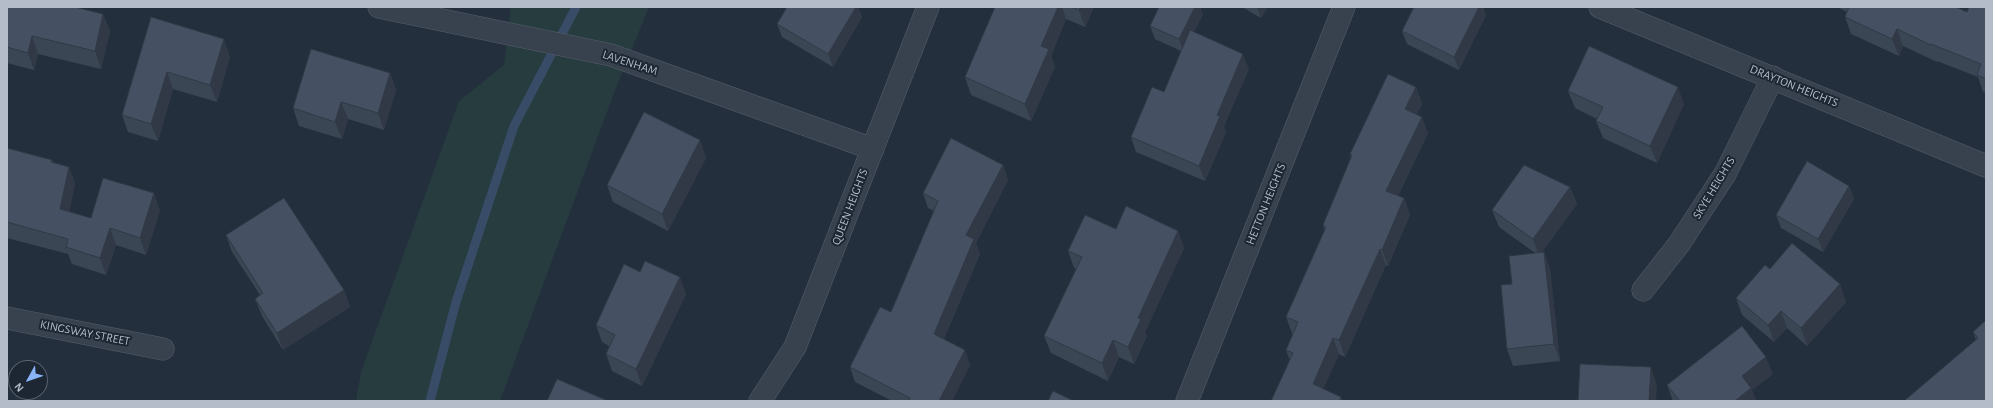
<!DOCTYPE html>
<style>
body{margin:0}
#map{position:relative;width:1993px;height:408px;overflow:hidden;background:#242f3e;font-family:"Alegreya Sans",sans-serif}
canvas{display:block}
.frame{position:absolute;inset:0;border:8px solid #b4bcc9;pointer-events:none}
.north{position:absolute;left:8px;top:360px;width:40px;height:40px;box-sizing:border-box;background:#1d2633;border:1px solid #59626f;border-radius:50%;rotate:230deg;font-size:11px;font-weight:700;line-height:16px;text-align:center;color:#b4bcc9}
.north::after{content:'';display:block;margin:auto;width:14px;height:18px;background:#8ab4f8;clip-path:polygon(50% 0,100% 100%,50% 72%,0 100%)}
</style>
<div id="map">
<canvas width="1993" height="408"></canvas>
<div class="frame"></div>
<div class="north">N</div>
</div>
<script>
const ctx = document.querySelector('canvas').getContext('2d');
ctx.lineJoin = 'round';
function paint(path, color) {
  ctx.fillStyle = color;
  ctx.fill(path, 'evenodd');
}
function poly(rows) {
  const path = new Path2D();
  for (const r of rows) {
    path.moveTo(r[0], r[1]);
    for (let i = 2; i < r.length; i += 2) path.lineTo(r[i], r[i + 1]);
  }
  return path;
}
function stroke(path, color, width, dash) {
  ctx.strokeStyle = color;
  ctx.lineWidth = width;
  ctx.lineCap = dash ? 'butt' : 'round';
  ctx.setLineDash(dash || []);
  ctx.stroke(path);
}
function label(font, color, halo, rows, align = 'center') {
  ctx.font = font + ' "Alegreya Sans",sans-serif';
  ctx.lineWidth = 4;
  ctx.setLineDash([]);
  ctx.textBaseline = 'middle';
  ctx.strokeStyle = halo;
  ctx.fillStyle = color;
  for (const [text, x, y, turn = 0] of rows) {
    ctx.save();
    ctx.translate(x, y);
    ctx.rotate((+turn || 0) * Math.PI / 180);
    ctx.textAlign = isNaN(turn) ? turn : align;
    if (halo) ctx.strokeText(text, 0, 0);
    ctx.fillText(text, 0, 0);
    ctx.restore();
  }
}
const green = poly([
 [511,7,649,7,614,93,500,401,356,401,361,372,459,101,504,65]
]);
const stream = poly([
 [430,401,456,302,514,126,576,7]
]);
const minor = poly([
 [379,7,611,55,873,149],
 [1600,7,1986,166],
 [1643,290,1679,244,1725,174,1773,77],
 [7,318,163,349],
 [760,401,795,347,928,7],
 [1187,401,1344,7]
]);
const wall = poly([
 [7,7,103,14,110,31,101,69,38,54,34,70,7,63],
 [787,7,858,7,862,17,833,67,782,37,777,24],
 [995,7,1094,7,1085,27,1066,19,1051,56,1055,67,1031,121,971,95,965,77],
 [1242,7,1268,7,1261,18],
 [1837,7,1956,7,1967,12,1986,7,1986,93,1983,92,1978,77,1937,61,1937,62,1903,46,1899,56,1851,34,1845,17,1847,12],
 [1203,14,1194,32,1249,69,1224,126,1226,132,1205,181,1136,152,1131,137,1164,92,1181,51,1155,39,1150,26],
 [1486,15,1459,70,1407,44,1402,31],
 [151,17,230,57,217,102,173,89,158,141,128,132,122,115],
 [390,73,396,90,384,130,348,119,342,139,299,126,293,108],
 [1416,87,1422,104,1417,114,1428,133,1398,196,1404,198,1410,215,1388,266,1386,265,1345,357,1339,354,1323,389,1341,397,1342,401,1271,401,1290,361,1286,350,1293,334,1292,333,1286,317,1325,231,1323,225,1351,158,1350,154],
 [1568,91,1684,104,1657,163,1603,138,1596,121,1597,119,1575,108],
 [700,140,706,158,668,231,613,202,607,185],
 [7,148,52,160,53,162,69,167,75,184,69,212,91,218,160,210,146,255,116,245,106,275,72,264,68,254,7,238],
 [1003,165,1008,180,976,243,980,254,944,339,970,365,952,401,892,401,855,382,850,367,891,312,934,211,928,208,923,193],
 [1849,186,1854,199,1823,252,1781,228,1776,215],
 [1570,187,1577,204,1542,252,1544,252,1550,269,1560,361,1513,366,1507,349,1512,284,1535,253,1499,227,1492,210],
 [1116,229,1178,231,1184,248,1145,332,1147,336,1134,364,1119,357,1108,381,1051,353,1044,336,1076,269,1074,268,1068,251],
 [226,235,344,290,350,307,283,350,262,316,255,299,260,295,232,252],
 [1770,269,1840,284,1846,302,1807,346,1787,328,1774,342,1742,315,1736,298],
 [686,294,642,386,612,371,606,354,609,346,602,342,596,325],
 [1986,320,1986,401,1976,340,1973,332],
 [1773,374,1752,390,1756,401,1673,401,1667,385]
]);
const shadedWall = poly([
 [856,7,858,7,862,17,833,67,828,54],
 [1058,7,1062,7,1066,19,1051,56,1055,67,1031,121,1025,104,1041,46],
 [1080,7,1094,7,1085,27,1079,10],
 [1195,7,1200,7,1203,14,1184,53,1179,39],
 [1257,7,1268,7,1261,18],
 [1479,7,1483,7,1486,15,1459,70,1454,57],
 [103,14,110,31,101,69,95,51],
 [1897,29,1903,46,1899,56,1892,39],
 [32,36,38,54,34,70,28,53],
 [224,39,230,57,217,102,210,85],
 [1243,54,1249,69,1224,126,1226,132,1205,181,1199,166,1217,115],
 [167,72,173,89,158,141,151,124],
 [390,73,396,90,384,130,378,113],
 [1416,87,1422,104,1411,125,1405,109],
 [1678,87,1684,104,1657,163,1650,146],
 [341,102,348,119,342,139,335,122],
 [1422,117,1428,133,1392,208,1386,191],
 [700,140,706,158,668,231,662,214],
 [1003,165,1008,180,976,243,980,254,939,350,934,334,966,235],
 [69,167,75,184,66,227,60,209],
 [1849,186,1854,199,1823,252,1818,239],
 [1570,187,1577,204,1539,256,1533,239],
 [154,193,160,210,146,255,140,238],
 [1404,198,1410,215,1388,266,1382,250],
 [110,228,116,245,106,275,100,258],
 [1178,231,1184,248,1145,332,1147,336,1134,364,1128,347,1138,318],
 [1380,249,1386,265,1345,357,1339,340],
 [1544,252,1550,269,1560,361,1554,344],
 [680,277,686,294,642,386,636,369],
 [1840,284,1846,302,1807,346,1801,328],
 [344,290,350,307,283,350,277,333],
 [1781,311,1787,328,1774,342,1768,325],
 [1333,338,1339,354,1318,400,1313,384],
 [1113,340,1119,357,1108,381,1102,363],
 [965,350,970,365,952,401,939,401],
 [1766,357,1773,374,1752,390,1756,401,1735,401,1742,376],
 [1651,367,1657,385,1656,401,1649,401]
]);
const building = poly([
 [7,7,75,7,103,14,95,51,32,36,28,53,7,47,7,7],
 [787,7,856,7,828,54,777,24,787,7],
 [995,7,1058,7,1041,46,1049,49,1025,104,965,77,995,7],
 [1072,7,1080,7,1079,10,1072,7],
 [1159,7,1195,7,1179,39,1150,26,1159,7],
 [1414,7,1479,7,1454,57,1402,31,1414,7],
 [1849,7,1956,7,1967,12,1969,7,1986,7,1986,79,1977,75,1981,64,1931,44,1931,45,1897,29,1892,39,1845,17,1849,7],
 [151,17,224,39,210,85,167,72,151,124,122,115,151,17],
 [1190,30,1243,54,1217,115,1220,116,1199,166,1131,137,1152,87,1164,92,1190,30],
 [1589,46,1678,87,1650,146,1596,121,1603,107,1568,91,1589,46],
 [311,49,390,73,378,113,341,102,335,122,293,108,311,49],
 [1388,74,1416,87,1405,109,1422,117,1386,191,1404,198,1382,250,1380,249,1339,340,1333,338,1313,384,1341,397,1339,401,1271,401,1293,353,1286,350,1298,322,1286,317,1326,227,1323,225,1352,155,1350,154,1388,74],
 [644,112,700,140,662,214,607,185,644,112],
 [951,138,1003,165,966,235,974,239,934,334,965,350,939,401,908,401,910,398,850,367,880,307,891,312,938,201,923,193,951,138],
 [7,148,52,160,51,162,69,167,60,209,91,218,103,178,154,193,140,238,110,228,100,258,66,247,68,239,7,222,7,148],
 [1807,161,1849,186,1818,239,1776,215,1807,161],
 [1524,165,1570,187,1533,239,1492,210,1524,165],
 [284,198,344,290,277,333,255,299,263,293,226,235,284,198],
 [1126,206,1178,231,1138,318,1141,319,1128,347,1113,340,1102,363,1044,336,1082,257,1068,251,1085,215,1116,229,1126,206],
 [1792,243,1840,284,1801,328,1781,311,1768,325,1736,298,1765,265,1770,269,1792,243],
 [1544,252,1554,344,1507,349,1501,285,1512,284,1509,256,1544,252],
 [645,261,680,277,636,369,606,354,615,335,596,325,624,264,640,272,645,261],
 [1986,320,1986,401,1904,401,1978,338,1973,332,1986,320],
 [1742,326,1766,357,1742,376,1751,388,1735,401,1680,401,1667,385,1742,326],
 [1580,364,1651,367,1649,401,1578,401,1580,364],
 [557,379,606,400,605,401,547,401,557,379],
 [1053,391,1074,401,1048,401,1053,391]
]);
const streetNames = [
 ["LAVENHAM",630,63,18],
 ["DRAYTON HEIGHTS",1794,86,22],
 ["SKYE HEIGHTS",1714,188,-59],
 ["HETTON HEIGHTS",1266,204,-68],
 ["QUEEN HEIGHTS",850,207,-69],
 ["KINGSWAY STREET",85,333,11]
];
paint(green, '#263c3f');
stroke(stream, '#394c67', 9);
stroke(minor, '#565f6c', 23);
stroke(minor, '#38414e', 22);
paint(wall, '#3b4654');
paint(shadedWall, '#303945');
paint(building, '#455162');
stroke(building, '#303945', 1);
label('12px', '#b4bcc9', '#1d2633', streetNames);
</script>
